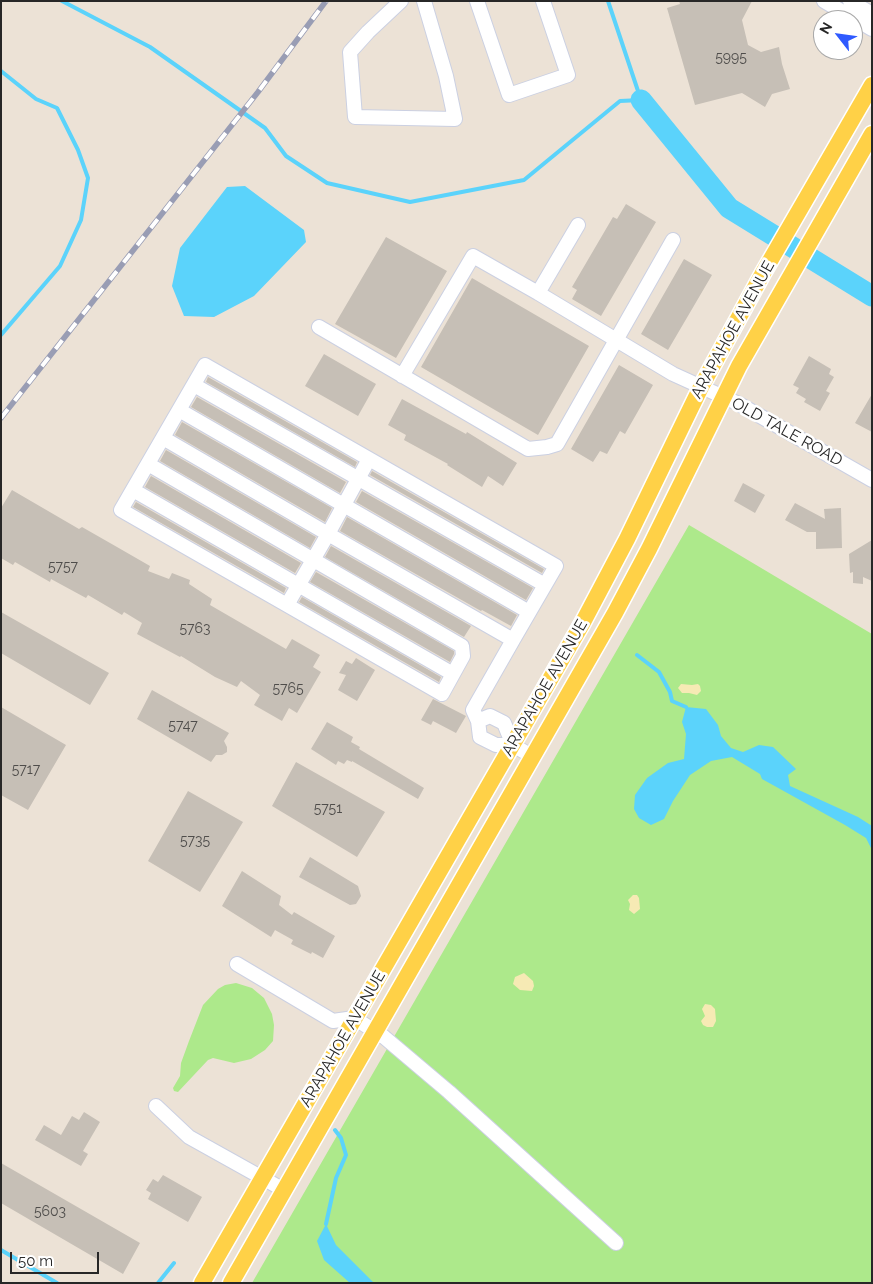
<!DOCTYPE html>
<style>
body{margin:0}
#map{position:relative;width:873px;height:1284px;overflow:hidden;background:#ece2d6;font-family:Raleway,sans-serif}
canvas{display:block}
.frame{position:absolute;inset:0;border:2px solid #272727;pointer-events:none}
.north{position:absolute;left:813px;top:10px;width:50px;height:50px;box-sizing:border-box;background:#fff;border:1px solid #a9a9a9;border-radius:50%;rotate:300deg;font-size:14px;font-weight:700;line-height:20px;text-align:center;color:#272727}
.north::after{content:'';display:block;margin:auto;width:18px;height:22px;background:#2f5aff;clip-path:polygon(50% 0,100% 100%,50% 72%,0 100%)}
.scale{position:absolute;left:10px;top:1252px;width:89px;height:22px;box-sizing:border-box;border:2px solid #272727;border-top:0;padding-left:6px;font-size:15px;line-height:18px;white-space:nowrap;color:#272727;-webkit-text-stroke:4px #fff;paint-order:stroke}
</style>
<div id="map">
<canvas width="873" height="1284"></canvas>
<div class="frame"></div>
<div class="north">N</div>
<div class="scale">50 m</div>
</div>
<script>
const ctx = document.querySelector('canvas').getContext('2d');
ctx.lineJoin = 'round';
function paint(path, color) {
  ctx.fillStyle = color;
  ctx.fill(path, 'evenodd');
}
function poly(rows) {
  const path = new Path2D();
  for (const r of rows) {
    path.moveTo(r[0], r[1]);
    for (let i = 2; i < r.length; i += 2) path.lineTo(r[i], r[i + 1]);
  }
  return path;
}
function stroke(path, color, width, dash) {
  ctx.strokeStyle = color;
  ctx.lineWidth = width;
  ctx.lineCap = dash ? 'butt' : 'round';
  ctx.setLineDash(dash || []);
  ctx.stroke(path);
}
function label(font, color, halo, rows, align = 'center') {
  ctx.font = font + ' Raleway,sans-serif';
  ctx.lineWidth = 5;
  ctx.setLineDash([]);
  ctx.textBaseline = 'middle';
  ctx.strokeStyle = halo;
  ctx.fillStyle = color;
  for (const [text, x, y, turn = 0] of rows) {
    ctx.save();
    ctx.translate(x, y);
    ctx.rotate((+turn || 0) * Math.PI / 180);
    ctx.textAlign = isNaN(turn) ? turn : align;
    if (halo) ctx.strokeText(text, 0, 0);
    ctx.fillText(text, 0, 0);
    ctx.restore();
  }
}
const green = poly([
 [689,525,872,634,872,1283,252,1283],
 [236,983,252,988,264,998,272,1014,274,1025,273,1041,265,1050,251,1059,234,1063,213,1058,208,1060,178,1092,174,1091,173,1088,180,1076,181,1063,189,1041,203,1005,218,989,225,985]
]);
const sand = poly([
 [681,684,692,685,698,684,700,686,701,691,697,695,689,693,682,693,678,688],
 [633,895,637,895,639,898,640,909,634,914,629,910,630,904,628,900],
 [524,973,533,981,534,986,532,991,520,990,513,984,515,977],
 [705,1004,711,1005,715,1009,716,1021,713,1027,707,1027,703,1025,701,1021,705,1016,702,1009]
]);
const water = poly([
 [245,186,304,230,306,242,254,296,214,317,184,316,172,286,180,248,227,187],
 [686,707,706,709,718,725,721,736,731,748,743,752,759,745,773,747,796,769,788,775,790,786,858,817,872,826,872,850,866,838,845,825,762,779,760,774,732,757,711,761,690,775,673,801,664,819,651,825,639,818,634,809,635,795,647,778,668,763,684,759,686,734,682,722],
 [326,1224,336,1245,374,1283,350,1283,324,1260,317,1241]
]);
const stream = poly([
 [62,1,150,47,265,128,286,156,327,183,410,202,524,180,620,101,641,100,608,1],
 [1,71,36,99,57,108,78,150,88,178,81,220,60,266,1,335],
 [637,655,659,672,670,692,672,701,686,707],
 [326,1224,336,1178,346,1155,341,1138,335,1130],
 [1,1250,57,1283],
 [158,1283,174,1263]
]);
const river = poly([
 [641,100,729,208,872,296]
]);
const building = poly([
 [679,1,752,1,742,20,748,45,761,52,779,47,782,64,790,89,772,94,765,107,742,93,695,105,667,8,680,4],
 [626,204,656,222,601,316,572,299,577,290,572,287,613,217,617,219],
 [386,237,447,271,396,358,335,324],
 [684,259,712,275,668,350,641,334],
 [472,278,589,346,538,435,421,367],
 [324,354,376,384,358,416,305,386],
 [809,356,831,369,829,374,834,377,826,391,830,393,820,411,804,402,806,399,796,393,799,388,793,385],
 [619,365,653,385,625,434,620,431,607,454,600,451,593,462,571,449],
 [208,377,357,462,355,467,206,382],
 [872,394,872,432,855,423],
 [197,397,346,482,340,493,191,407],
 [402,399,466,434,467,432,517,463,503,486,488,476,482,487,447,465,448,464,404,440,406,435,388,425],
 [182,422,332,508,325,522,175,435],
 [166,450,316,537,310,548,160,461],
 [372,471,544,569,542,573,370,475],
 [151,476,301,563,295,573,145,487],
 [743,483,765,495,755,513,734,501],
 [12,490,79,529,82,527,117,547,150,566,148,571,169,579,172,573,190,580,189,584,212,599,210,605,286,649,292,639,320,655,313,667,321,672,297,713,289,708,282,721,254,705,260,695,241,681,237,687,215,677,181,656,180,657,137,634,142,623,124,612,122,615,88,595,86,598,51,579,50,582,15,562,13,565,1,558,1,508],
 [362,491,533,588,526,600,356,502],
 [136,502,286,588,284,593,133,507],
 [795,503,825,519,824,509,841,508,842,548,816,549,816,532,807,532,785,520],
 [347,517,517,615,511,626,482,610,481,611,340,531],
 [872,540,872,581,863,577,863,584,853,583,853,572,850,573,849,554],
 [331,546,471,626,464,637,325,557],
 [316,572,454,651,454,654,450,662,310,582],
 [302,597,441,677,439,682,299,602],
 [1,612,109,673,90,705,1,653],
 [356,658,375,670,357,701,338,690,346,675,339,673,346,661,352,664],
 [152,690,229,733,224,741,227,747,227,752,222,755,216,755,211,762,137,719],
 [433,699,466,716,456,733,433,721,431,725,421,720],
 [1,707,66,745,28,810,1,795],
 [327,722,353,737,351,742,360,747,359,749,424,788,418,799,352,761,352,762,347,760,344,764,338,761,336,765,311,749],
 [296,762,385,812,357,857,272,806],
 [188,791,243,822,200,892,148,861],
 [310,857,358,886,361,896,356,904,350,905,299,877],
 [242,871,281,896,279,905,292,915,294,912,335,936,323,958,312,952,311,954,291,944,293,940,275,930,271,937,222,906],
 [84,1112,100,1122,83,1151,88,1154,81,1166,35,1140,44,1125,61,1135,72,1116,79,1120],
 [1,1163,140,1243,123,1274,1,1203],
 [163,1175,202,1197,188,1222,148,1199,151,1193,146,1190,153,1179,158,1182]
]);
const minor = poly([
 [401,1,368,32,350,52,355,117,455,119,446,76,424,1],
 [477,1,509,95,568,75,543,1],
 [824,1,872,29],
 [850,1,872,14],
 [538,293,578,225],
 [319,327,528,449,547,447,557,444,673,240],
 [402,376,473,256,538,293,673,374,739,404,872,480],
 [194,385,545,585],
 [179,410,529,612],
 [163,438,328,534,369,459],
 [148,464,462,646,463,656,442,694,287,605],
 [133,490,453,674],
 [513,640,556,566,205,365,121,510,287,605,328,534,513,640,473,710,478,721,480,737,496,745,513,745,533,757],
 [478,721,490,716,504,723,513,745],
 [237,964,333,1021,354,1018,384,1037,449,1092,616,1243],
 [156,1106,189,1137,284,1190]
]);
const major = poly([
 [202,1283,582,624,627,539,701,387,763,273,872,85],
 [231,1283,615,613,649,549,739,366,872,134]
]);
const rail = poly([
 [1,418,258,92,326,1]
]);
const numberNames = [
 ["5995",731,58],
 ["5757",63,567],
 ["5763",195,629],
 ["5765",288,689],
 ["5747",183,726],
 ["5717",26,770],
 ["5751",328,809],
 ["5735",195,841],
 ["5603",50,1212]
];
const streetNames = [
 ["ARAPAHOE AVENUE",733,330,-61],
 ["OLD TALE ROAD",787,432,29],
 ["ARAPAHOE AVENUE",545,688,-60],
 ["ARAPAHOE AVENUE",343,1039,-60]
];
paint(green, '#ade98b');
paint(sand, '#f6eab4');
paint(water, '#5bd3fb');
stroke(stream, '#5bd3fb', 4);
stroke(river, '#5bd3fb', 21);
paint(building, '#c6bfb6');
stroke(minor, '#cbd0e2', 16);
stroke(major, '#fff', 19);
stroke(minor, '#fff', 14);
stroke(major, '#ffd147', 16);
stroke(rail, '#999db4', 5.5);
stroke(rail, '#fff', 4, [11]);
label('14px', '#4f4d4b', null, numberNames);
label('16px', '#272727', '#fff', streetNames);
</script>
